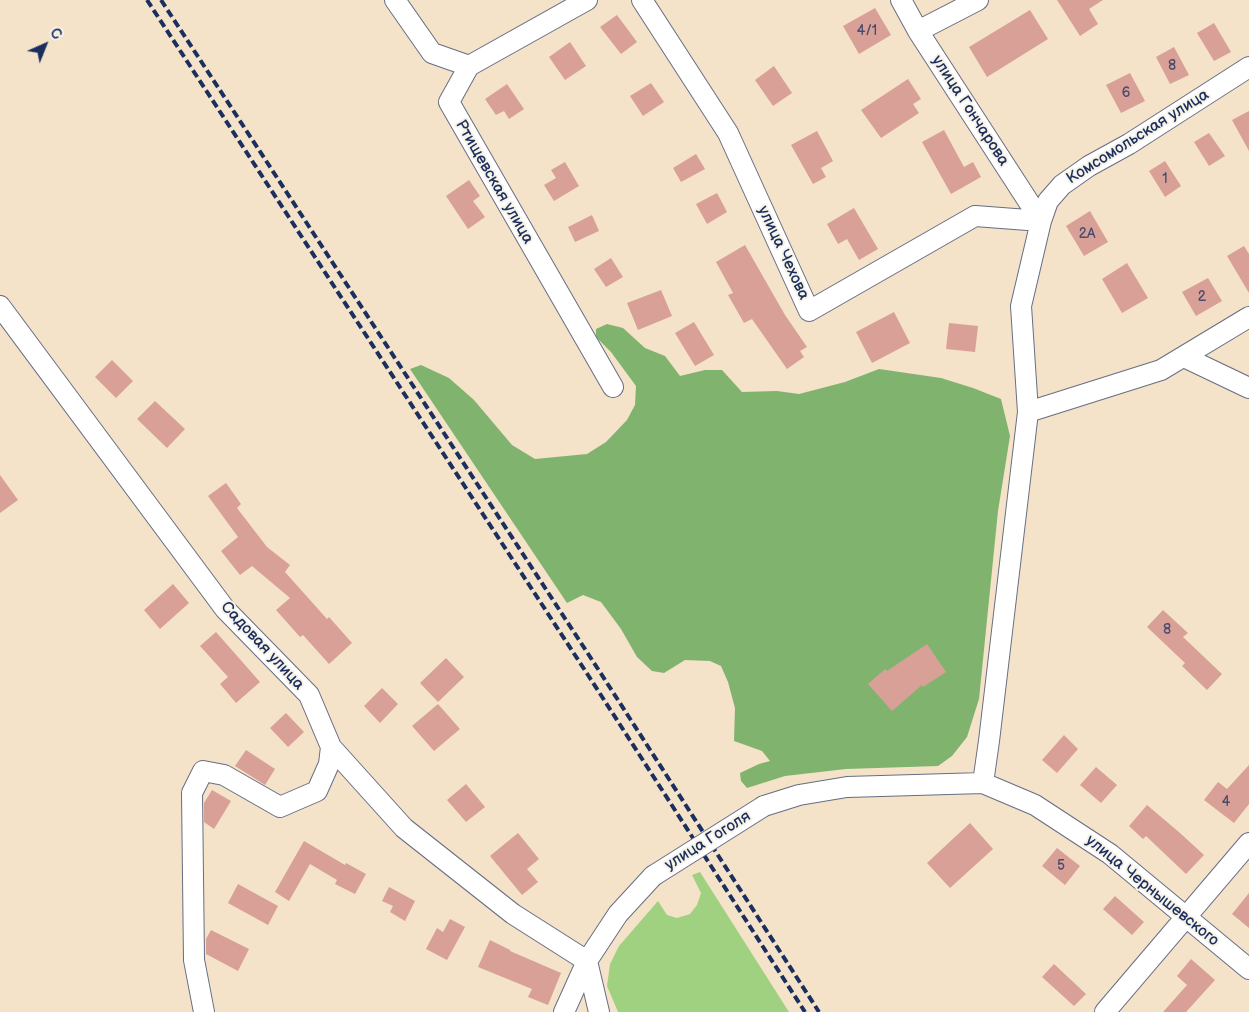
<!DOCTYPE html>
<meta charset="utf-8">
<style>
body{margin:0}
#map{position:relative;width:1249px;height:1012px;overflow:hidden;background:#f4e2c9;font-family:"Balsamiq Sans",sans-serif}
canvas{display:block}
.north{position:absolute;left:20px;top:20px;width:50px;height:50px;-webkit-text-stroke:4px #f7f3e8;paint-order:stroke;rotate:44deg;font-size:14px;font-weight:700;line-height:20px;text-align:center;color:#1b2f5e}
.north::after{content:'';display:block;margin:auto;width:18px;height:22px;background:#1b2f5e;clip-path:polygon(50% 0,100% 100%,50% 72%,0 100%)}
</style>
<div id="map">
<canvas width="1249" height="1012"></canvas>
<div class="north">С</div>
</div>
<script>
const ctx = document.querySelector('canvas').getContext('2d');
ctx.lineJoin = 'round';
function paint(path, color) {
  ctx.fillStyle = color;
  ctx.fill(path, 'evenodd');
}
function poly(rows) {
  const path = new Path2D();
  for (const r of rows) {
    path.moveTo(r[0], r[1]);
    for (let i = 2; i < r.length; i += 2) path.lineTo(r[i], r[i + 1]);
  }
  return path;
}
function stroke(path, color, width, dash) {
  ctx.strokeStyle = color;
  ctx.lineWidth = width;
  ctx.lineCap = dash ? 'butt' : 'round';
  ctx.setLineDash(dash || []);
  ctx.stroke(path);
}
function label(font, color, halo, rows, align = 'center') {
  ctx.font = font + ' "Balsamiq Sans",sans-serif';
  ctx.lineWidth = 4;
  ctx.setLineDash([]);
  ctx.textBaseline = 'middle';
  ctx.strokeStyle = halo;
  ctx.fillStyle = color;
  for (const [text, x, y, turn = 0] of rows) {
    ctx.save();
    ctx.translate(x, y);
    ctx.rotate((+turn || 0) * Math.PI / 180);
    ctx.textAlign = isNaN(turn) ? turn : align;
    if (halo) ctx.strokeText(text, 0, 0);
    ctx.fillText(text, 0, 0);
    ctx.restore();
  }
}
const green = poly([
 [700,872,789,1012,618,1012,607,986,610,964,619,946,658,901,667,915,677,918,690,914,697,905,701,893,692,875]
]);
const forest = poly([
 [607,324,623,328,645,348,665,356,680,376,705,370,722,370,742,392,777,391,799,394,845,382,879,369,941,378,973,388,1001,399,1010,436,998,511,979,699,967,737,952,756,938,766,846,769,785,776,747,788,741,781,740,773,759,764,770,761,762,751,734,741,735,708,728,682,721,666,710,661,685,660,664,673,652,671,637,657,621,629,601,602,583,595,567,603,410,369,421,365,449,378,474,400,512,445,535,459,587,454,606,442,627,420,635,405,636,386,611,352,596,337,596,329]
]);
const building = poly([
 [1057,0,1103,0,1089,9,1098,24,1080,36],
 [875,8,891,35,859,54,843,26],
 [1030,10,1048,39,987,77,969,47],
 [617,15,637,42,621,54,600,27],
 [1214,23,1231,52,1214,61,1197,33],
 [570,42,586,66,565,80,549,57],
 [1174,47,1189,75,1170,84,1156,57],
 [774,66,792,93,773,106,755,80],
 [1130,73,1145,101,1121,113,1106,85],
 [908,79,921,99,913,104,919,113,881,138,861,110],
 [651,83,664,102,643,116,630,96],
 [507,84,524,109,509,119,504,111,496,115,485,99],
 [1249,111,1249,151,1232,120],
 [944,130,964,167,973,162,981,177,951,194,922,142],
 [817,131,833,161,821,168,826,177,813,184,791,145],
 [1209,133,1225,156,1209,166,1194,142],
 [696,154,705,169,681,182,673,168],
 [1165,161,1181,186,1165,197,1149,171],
 [565,162,579,186,554,201,544,185,556,178,551,170],
 [469,180,480,196,473,201,485,217,468,229,446,196],
 [717,193,727,212,707,224,696,204],
 [854,208,878,249,859,260,847,239,838,244,827,224],
 [1090,211,1108,242,1084,256,1066,226],
 [592,215,599,231,575,242,568,227],
 [745,245,785,315,807,347,800,351,804,357,787,369,752,319,744,323,728,295,733,293,716,262],
 [1244,246,1249,254,1249,293,1227,256],
 [611,258,623,277,606,287,594,269],
 [1127,263,1148,298,1122,313,1102,279],
 [1208,278,1222,301,1196,316,1182,292],
 [661,290,672,316,638,330,627,303],
 [894,312,910,343,872,363,856,332],
 [694,322,714,355,695,366,675,333],
 [949,323,978,326,975,352,946,349],
 [112,360,133,381,116,398,95,377],
 [155,401,185,429,167,448,137,419],
 [0,475,18,500,0,513],
 [226,483,241,504,237,508,267,547,290,565,285,572,327,619,329,617,352,643,329,664,303,635,300,637,276,610,290,598,252,566,240,575,221,551,238,537,208,496],
 [173,584,189,603,160,629,144,610],
 [1163,610,1188,633,1183,637,1222,674,1207,690,1182,666,1185,663,1147,627],
 [216,632,260,682,236,703,220,684,228,677,200,646],
 [927,644,946,672,923,687,922,685,892,711,868,684,885,669,887,671],
 [446,658,464,677,438,702,420,683],
 [382,688,398,704,380,723,364,706],
 [438,704,460,729,434,751,412,726],
 [286,713,304,732,288,747,270,728],
 [1064,735,1078,749,1057,773,1042,760],
 [246,750,275,769,265,785,235,766],
 [1249,765,1249,804,1234,823,1204,800,1218,782,1227,789],
 [1096,767,1117,785,1101,803,1080,785],
 [466,784,485,807,466,822,447,800],
 [212,790,231,801,214,829,204,822,204,803],
 [1147,805,1180,833,1204,855,1186,874,1146,836,1143,839,1129,826],
 [970,823,993,849,950,888,927,863],
 [518,833,539,859,527,869,538,882,522,895,490,856],
 [304,841,345,865,346,863,366,874,355,894,335,884,337,880,310,864,289,901,275,892],
 [1057,848,1080,866,1065,885,1042,866],
 [238,884,278,906,268,925,228,903],
 [389,887,415,901,405,921,390,912,393,906,382,901],
 [1249,893,1249,928,1232,914],
 [1115,896,1144,922,1132,935,1103,909],
 [450,919,465,927,447,960,426,949,437,928,443,932],
 [211,930,249,949,238,971,206,954,206,939],
 [490,940,510,950,510,951,561,973,548,1005,528,997,532,989,478,967],
 [1191,959,1215,980,1186,1012,1163,1012,1187,985,1177,976],
 [1054,964,1086,994,1074,1006,1042,977]
]);
const minor = poly([
 [395,0,432,53,469,66,449,102,613,387],
 [642,0,728,133,809,311,975,216,1041,221],
 [901,0,918,31,1041,221],
 [918,31,978,0],
 [469,66,587,0],
 [0,306,225,609,309,695,331,747,404,828,513,914,587,961],
 [1184,357,1249,388],
 [1028,412,1161,370,1249,317],
 [983,783,989,741,1028,412,1021,306,1041,221,1048,201,1062,185,1089,166,1129,144,1249,67],
 [764,806,799,795,847,787,983,783,1035,805,1110,854,1249,969],
 [587,961,599,1012],
 [204,1012,194,960,192,793,203,771,224,775,280,807,317,791,329,764,331,747],
 [564,1012,587,961,618,914,653,876],
 [1105,1012,1249,843]
]);
const rail = poly([
 [147,0,588,675,805,1012],
 [161,0,598,669,819,1012]
]);
const minorBridge = poly([
 [653,876,764,806]
]);
const numberNames = [
 ["4/1",867,31],
 ["8",1172,66],
 ["6",1126,93],
 ["1",1165,179],
 ["2А",1087,234],
 ["2",1202,297],
 ["8",1167,630],
 ["4",1226,802],
 ["5",1061,866]
];
const streetNames = [
 ["улица Гончарова",970,111,57],
 ["Комсомольская улица",1138,137,-32],
 ["Ртищевская улица",494,182,60],
 ["улица Чехова",783,253,65],
 ["Садовая улица",262,646,47],
 ["улица Гоголя",708,841,-32],
 ["улица Чернышевского",1152,891,39]
];
paint(green, '#a0d180');
paint(forest, '#80b36e');
paint(building, '#d9a098');
stroke(minor, '#676e83', 22);
stroke(minor, '#fff', 20);
stroke(rail, '#1b2f5e', 4, [8, 4]);
stroke(minorBridge, '#676e83', 22, []);
stroke(minorBridge, '#fff', 20);
label('14px', '#4a4b6c', null, numberNames);
label('16px', '#1b2f5e', '#f7f3e8', streetNames);
</script>
